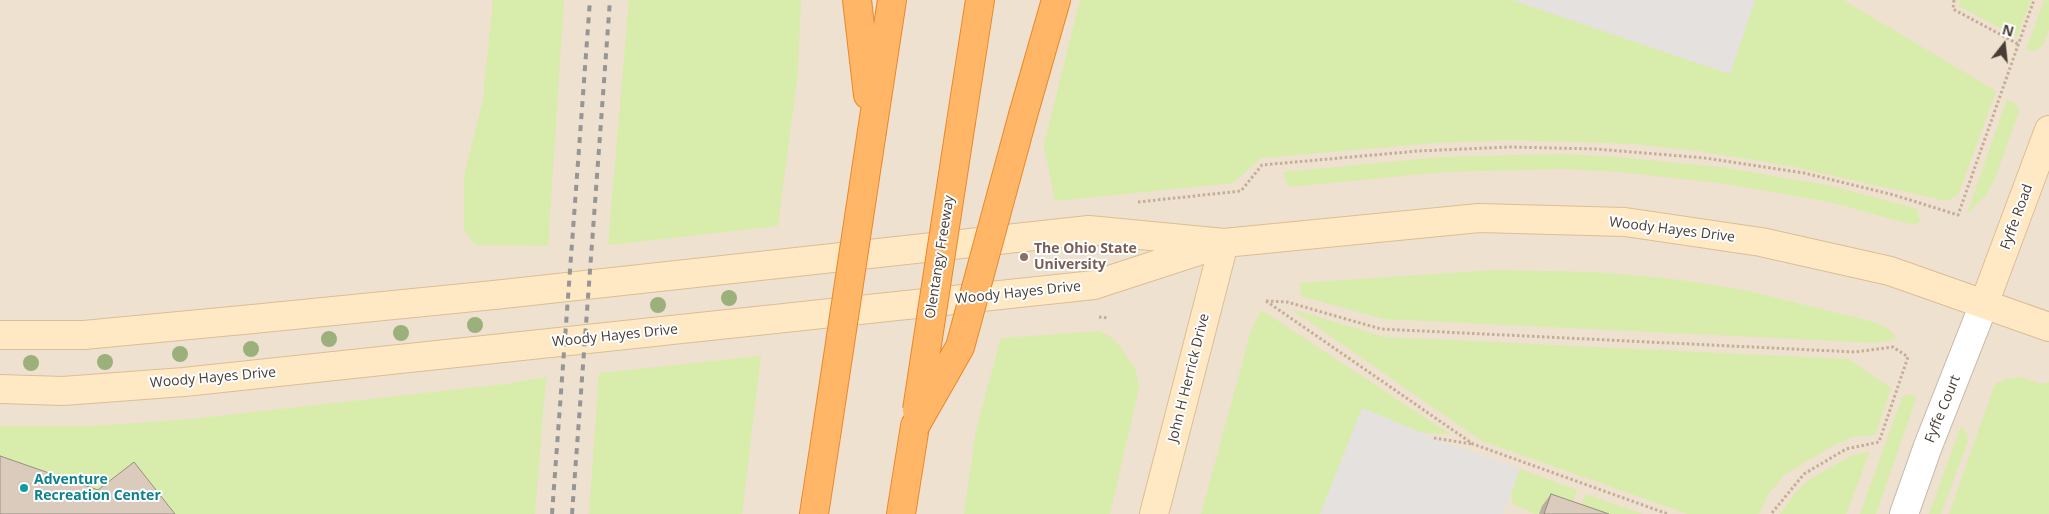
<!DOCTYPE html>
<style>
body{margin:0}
#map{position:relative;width:2049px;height:514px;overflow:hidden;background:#f4eee6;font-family:"Open Sans",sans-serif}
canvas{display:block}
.north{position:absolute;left:1979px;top:20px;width:50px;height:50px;-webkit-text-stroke:4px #fff;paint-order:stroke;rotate:16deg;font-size:14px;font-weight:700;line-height:20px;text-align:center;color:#483d35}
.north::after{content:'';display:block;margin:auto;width:18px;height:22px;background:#483d35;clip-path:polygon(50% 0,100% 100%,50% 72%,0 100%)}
</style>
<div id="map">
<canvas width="2049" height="514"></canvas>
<div class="north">N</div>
</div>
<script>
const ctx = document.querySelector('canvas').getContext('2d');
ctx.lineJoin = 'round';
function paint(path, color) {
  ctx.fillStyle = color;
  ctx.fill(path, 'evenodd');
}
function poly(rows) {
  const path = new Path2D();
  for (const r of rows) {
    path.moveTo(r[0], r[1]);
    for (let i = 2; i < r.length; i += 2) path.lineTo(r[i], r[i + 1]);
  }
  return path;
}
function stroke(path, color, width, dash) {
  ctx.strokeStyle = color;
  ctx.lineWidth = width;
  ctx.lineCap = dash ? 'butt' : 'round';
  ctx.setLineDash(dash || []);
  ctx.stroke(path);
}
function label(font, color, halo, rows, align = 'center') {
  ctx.font = font + ' "Open Sans",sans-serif';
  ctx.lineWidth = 4;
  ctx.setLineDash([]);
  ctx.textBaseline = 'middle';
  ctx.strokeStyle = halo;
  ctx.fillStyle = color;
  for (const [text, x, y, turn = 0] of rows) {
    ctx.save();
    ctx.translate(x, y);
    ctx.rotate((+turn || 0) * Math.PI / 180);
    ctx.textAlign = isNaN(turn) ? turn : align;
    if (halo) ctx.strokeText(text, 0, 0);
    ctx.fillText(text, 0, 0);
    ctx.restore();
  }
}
const education = poly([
 [0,0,2049,0,2049,514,0,514]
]);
const green = poly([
 [493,0,564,0,548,246,475,245,464,230,464,177,483,99],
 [629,0,801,0,798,72,778,226,608,245],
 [1080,0,1512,0,1730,74,1755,0,1843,0,1996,91,1959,193,1947,201,1790,166,1698,151,1634,144,1512,140,1437,143,1261,158,1233,183,1055,201,1044,145],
 [1960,0,2031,0,2017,37,1959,6],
 [2044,0,2049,0,2049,29,2044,44,2035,51,2026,50],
 [2007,99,2017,105,2019,111,1995,179,1986,195,1967,214],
 [1561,154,1619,157,1728,168,1832,186,1918,209,1920,221,1914,225,1829,202,1727,184,1619,172,1561,169,1444,172,1288,187,1283,172,1442,157],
 [1492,270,1597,272,1673,279,1744,290,1874,322,1887,328,1897,338,1877,343,1383,319,1301,296,1300,283],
 [1291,309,1385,337,1848,359,1891,388,1875,435,1853,437,1832,446,1784,475,1767,496,1759,514,1688,514,1482,441],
 [1261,310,1450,434,1423,433,1362,408,1320,514,1201,514,1251,331],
 [1100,331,1115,340,1135,368,1139,388,1110,514,964,514,976,430,1001,338],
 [761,356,742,514,589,514,599,373],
 [546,377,535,514,157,514,89,502,0,471,0,426,95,426,191,419,506,384],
 [2021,377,2041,384,2049,382,2049,514,1949,514,1995,384,2007,379],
 [1903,395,1917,396,1876,514,1860,514],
 [1961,426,1967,433,1968,441,1941,514,1929,514],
 [1870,451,1846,514,1780,514,1796,492,1812,478,1851,456],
 [1520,469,1577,490,1569,514,1535,514,1513,504,1511,493],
 [1585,494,1643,514,1579,514]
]);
const parking = poly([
 [1512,0,1755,0,1730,74],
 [1362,408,1434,438,1520,469,1503,514,1320,514]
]);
const path = poly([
 [1954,0,1953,9,2018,44],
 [1138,202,1241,191,1262,165,1418,151,1510,147,1596,149,1705,158,1804,173,1894,195,1958,215,2034,0],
 [1266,301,1287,302,1381,329,1855,352,1893,347,1908,357,1879,442,1846,449,1804,474,1771,514],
 [1266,301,1473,444,1668,514],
 [1099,317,1108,318],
 [1434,438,1472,444]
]);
const street = poly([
 [1904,514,1928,446,1984,304]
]);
const secondary = poly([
 [1984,304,2049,130],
 [0,335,84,335,253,319,494,295,1089,230,1224,243,1479,218,1625,222,1761,242,1890,271,2049,327],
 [0,389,63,391,184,382,1094,285,1217,245],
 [1154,514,1224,243]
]);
const highway = poly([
 [857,0,868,95],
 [1023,115,1056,0],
 [961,122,980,0],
 [872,131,892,0],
 [814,514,826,436],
 [901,514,915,426]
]);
const rail = poly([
 [552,514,590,0],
 [572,514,610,0]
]);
const highwayBridge = poly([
 [917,410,961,122],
 [915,426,960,347,1023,115],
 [826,436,872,131]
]);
const trees = [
 [729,298],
 [658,305],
 [475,325],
 [401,333],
 [329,339],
 [251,349],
 [180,354],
 [105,362],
 [31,363]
];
const wall = poly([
 [1551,494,1609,514,1539,514,1542,506]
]);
const building = poly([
 [0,456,98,490,134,462,175,514,0,514,0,456],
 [1551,494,1609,514,1544,514,1551,494]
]);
const markers = [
 [1024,257,5,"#8d6e63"],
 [24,488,5,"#0f9aa8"]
];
const streetNames = [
 ["Fyffe Road",2017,217,-70],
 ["Woody Hayes Drive",1672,230,7],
 ["Olentangy Freeway",940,257,-81],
 ["Woody Hayes Drive",1018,293,-6],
 ["Woody Hayes Drive",615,336,-6],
 ["Woody Hayes Drive",213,378,-5],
 ["John H Herrick Drive",1189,378,-76],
 ["Fyffe Court",1943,409,-68]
];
const educationNames = [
 ["The Ohio State",1034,249],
 ["University",1034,265]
];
const cultureNames = [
 ["Adventure",34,480],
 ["Recreation Center",34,496]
];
paint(education, '#efe1cf');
paint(green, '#d8ecab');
paint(parking, '#e5e1de');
stroke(street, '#c4b7ab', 30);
stroke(secondary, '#dbbe94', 30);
stroke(highway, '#ea882b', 30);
stroke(path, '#c4ae98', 3, [2.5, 2.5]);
stroke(street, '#fff', 28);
stroke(secondary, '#ffe9c5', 28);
stroke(highway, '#ffb666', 28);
stroke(rail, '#969696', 4, [6, 6]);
stroke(highwayBridge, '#ea882b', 30, []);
stroke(highwayBridge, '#ffb666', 28);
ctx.fillStyle = '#9bb07b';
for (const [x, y] of trees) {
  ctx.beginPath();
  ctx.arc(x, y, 8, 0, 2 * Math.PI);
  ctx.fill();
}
paint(wall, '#bbafa3');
paint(building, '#dacbbd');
stroke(building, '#998e84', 1);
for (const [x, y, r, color] of markers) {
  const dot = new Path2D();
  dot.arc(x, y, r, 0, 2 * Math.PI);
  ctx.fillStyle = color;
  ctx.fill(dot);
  stroke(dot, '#fff', 2);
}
label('14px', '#483d35', '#fff', streetNames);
label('bold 14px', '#785e54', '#fff', educationNames, 'left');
label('bold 14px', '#0d838f', '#fff', cultureNames, 'left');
</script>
